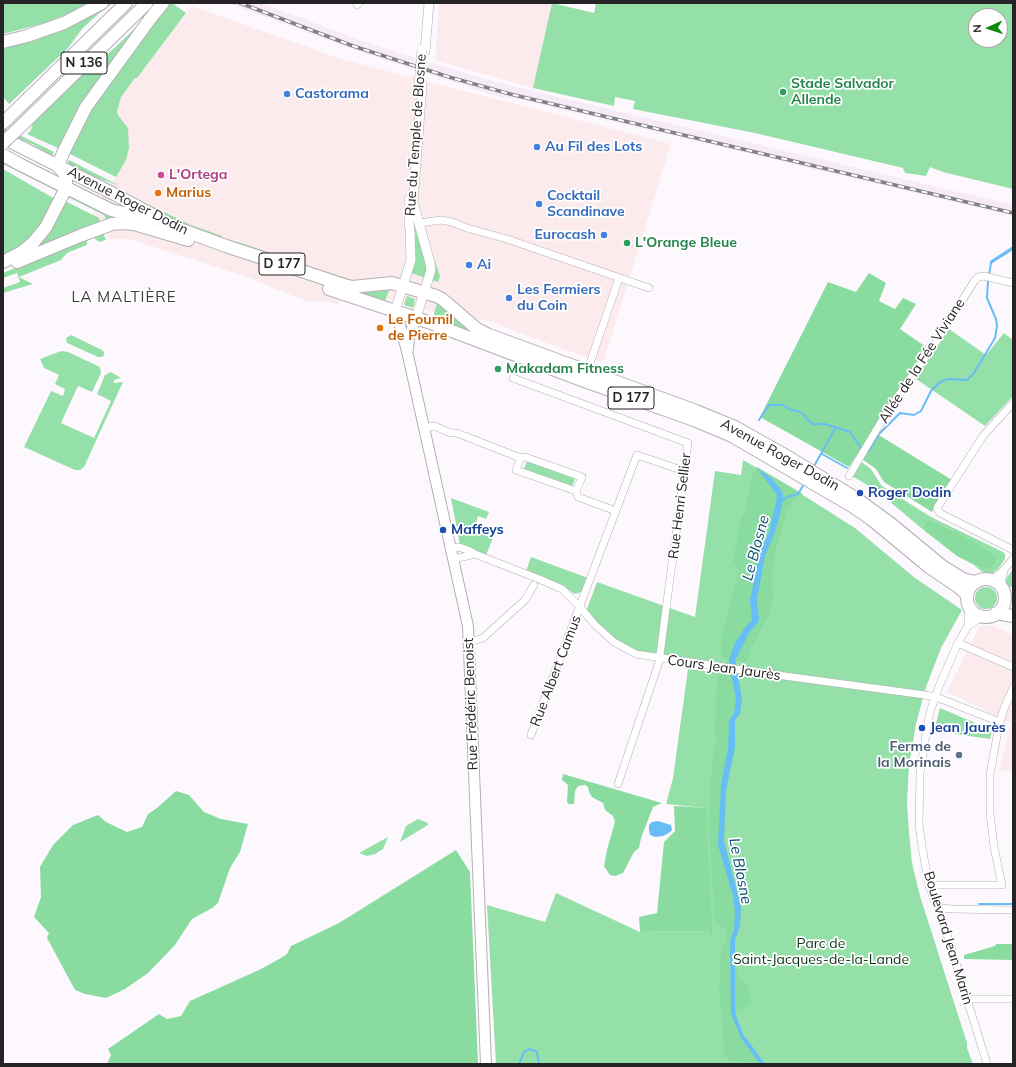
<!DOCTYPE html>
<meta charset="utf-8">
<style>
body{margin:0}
#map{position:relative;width:1016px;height:1067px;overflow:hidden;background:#fdf8fd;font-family:Mulish,sans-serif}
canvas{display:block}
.frame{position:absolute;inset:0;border:4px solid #252325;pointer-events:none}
.north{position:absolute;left:968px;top:8px;width:40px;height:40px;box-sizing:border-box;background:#fff;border:1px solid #a8a7a8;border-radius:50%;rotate:267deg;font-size:11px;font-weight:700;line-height:16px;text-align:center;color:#252325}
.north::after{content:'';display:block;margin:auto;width:14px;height:18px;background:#0e8709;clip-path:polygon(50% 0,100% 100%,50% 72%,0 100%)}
</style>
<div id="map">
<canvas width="1016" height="1067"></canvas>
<div class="frame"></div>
<div class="north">N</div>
</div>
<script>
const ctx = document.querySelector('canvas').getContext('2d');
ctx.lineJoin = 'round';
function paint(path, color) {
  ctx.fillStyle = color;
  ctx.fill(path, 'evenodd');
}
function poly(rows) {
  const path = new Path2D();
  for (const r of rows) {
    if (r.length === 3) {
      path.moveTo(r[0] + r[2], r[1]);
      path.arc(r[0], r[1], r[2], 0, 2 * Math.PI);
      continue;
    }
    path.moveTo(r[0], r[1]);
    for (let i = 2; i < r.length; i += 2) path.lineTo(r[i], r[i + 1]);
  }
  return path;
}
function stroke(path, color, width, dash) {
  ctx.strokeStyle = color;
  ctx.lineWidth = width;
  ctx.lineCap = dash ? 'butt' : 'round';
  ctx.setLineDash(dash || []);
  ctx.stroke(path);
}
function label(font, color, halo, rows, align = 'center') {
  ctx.font = font + ' Mulish,sans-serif';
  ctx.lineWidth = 3.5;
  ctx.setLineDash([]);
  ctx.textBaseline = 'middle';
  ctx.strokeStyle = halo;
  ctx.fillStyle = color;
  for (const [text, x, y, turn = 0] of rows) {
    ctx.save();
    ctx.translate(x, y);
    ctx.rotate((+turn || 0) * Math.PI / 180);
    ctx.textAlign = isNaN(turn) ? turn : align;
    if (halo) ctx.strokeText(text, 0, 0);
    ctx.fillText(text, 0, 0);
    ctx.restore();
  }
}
const commercial = poly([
 [439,3,552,3,533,88,435,60],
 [192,6,344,60,671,144,603,363,549,344,490,321,440,314,346,287,338,304,323,301,306,301,249,278,130,239,111,239,89,219,126,160,128,128,118,115,117,112,121,97,135,78,137,78],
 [991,625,1013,635,1013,771,999,771,1011,723,947,692,979,627]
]);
const built = poly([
 [228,3,261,3,360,40,403,54,488,80,550,95,1013,205,1013,216,505,96,504,98,473,89,469,87,352,49]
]);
const green = poly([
 [3,3,88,3,72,12,45,23,3,34],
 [106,3,113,3,97,15,82,29,68,48,9,104,3,97,3,46],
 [156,3,60,149,27,134,31,130,33,122,99,58,110,52,124,39,136,27,142,19,142,16],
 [169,3,172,3,186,13,137,78,135,78,121,97,117,112,118,115,128,128,129,148,126,160,116,177,68,153,86,116,150,27],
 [552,3,594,13,596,3,1013,3,1013,189,943,172,930,167,926,176,905,173,903,168,755,133,633,109,635,101,615,97,614,106,533,88],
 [976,16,1000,16,1000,40,976,40],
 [3,127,54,152,52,156,34,145,3,131],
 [3,158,58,186,59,192,3,164],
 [69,160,118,185,117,185,87,174,77,169,77,167,76,169,67,165],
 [3,169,55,199,42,230,3,259],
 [69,196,140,219,107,222,104,215,68,197],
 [141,201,191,225,222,236,221,241,197,231,139,204],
 [67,202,99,218,101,225,35,249,48,236,64,204],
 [417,227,428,264,426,278,411,273,413,228],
 [103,232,106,240,99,242,94,238,87,241,87,245,67,253,61,260,19,277,33,284,3,293,3,288,20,282,17,273,3,278,3,273],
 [428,241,440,276,438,282,432,280],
 [238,242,327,272,349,279,348,281,237,246],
 [390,287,384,304,343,289],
 [407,296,415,299,413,308,404,305],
 [437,303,438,304,478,337,459,327,433,318],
 [949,329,986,355,1004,333,1013,340,1013,396,985,426,916,379],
 [71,335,102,350,104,352,104,355,102,357,98,357,67,343,66,338],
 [61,351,68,352,100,367,101,373,92,392,78,386,61,423,94,438,111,401,97,394,105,375,111,372,121,378,114,380,114,383,123,382,84,467,80,470,75,470,24,447,51,391,63,396,65,389,55,384,59,375,44,368,40,359],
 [743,460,787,485,855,528,915,578,962,610,941,648,926,687,916,724,909,765,907,803,909,832,912,863,920,896,967,1043,967,1048,973,1064,496,1064,487,905,545,922,556,893,640,932,709,931,704,808,666,804,673,778,688,669,713,672,714,666,636,654,595,625,587,609,597,582,695,617,715,471,741,475],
 [527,461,575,479,572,487,524,469],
 [860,461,871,469,881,485,885,488,931,517,1003,552,1005,554,1005,559,998,569,993,573,988,575,980,570,973,565,982,569,954,531,929,519,926,521,923,527,926,532,876,490,852,476],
 [451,498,489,512,486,519,478,516,474,529,485,533,486,529,495,533,486,555,460,545],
 [531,557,588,578,583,591,576,594,573,593,561,585,526,571],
 [1013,569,1012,577,1013,588,1006,585,1006,579],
 [986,598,11],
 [940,708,992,730,990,739,934,731],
 [418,819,428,823,428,825,400,842,406,826],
 [388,837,383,849,375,854,367,856,359,853]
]);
const forest = poly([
 [869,273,886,283,879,301,895,309,903,298,916,304,900,329,926,347,849,467,760,417,828,282,856,292],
 [877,434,952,480,932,512,884,482,876,469,862,459],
 [757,467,803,494,794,500,786,513,776,550,772,572,773,599,768,616,751,648,747,662,735,662,725,659,721,654,721,640,728,610,738,574,739,571,733,560,741,518,745,511,752,477],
 [929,519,954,531,990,552,997,557,995,563,990,568,982,569,957,556,926,532,923,527,926,521],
 [720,674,737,675,742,699,740,714,735,720,735,747,726,790,724,840,741,907,740,926,735,942,737,974,749,988,751,1003,743,1010,735,1013,743,1034,765,1064,751,1064,747,1062,733,1061,727,1059,724,1053,722,1015,719,991,721,951,727,937,725,930,722,926,715,924,709,828,710,803,713,800,710,796,712,764,714,748,717,740,715,733,716,701,717,681],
 [563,774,662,803,653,807,641,838,639,848,634,852,623,873,615,876,610,875,604,866,607,850,615,822,613,816,605,810,603,803,592,797,589,792,588,787,585,785,578,786,575,791,574,804,568,804,567,801,568,785,562,780],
 [176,791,189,795,204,812,221,819,248,824,240,852,230,868,218,903,212,908,192,919,175,945,148,973,125,989,106,998,85,994,75,990,47,938,49,933,34,917,41,897,40,867,53,845,73,825,98,815,106,822,127,832,142,827,148,814,157,808],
 [674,806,707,808,707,833,713,941,709,931,640,932,639,917,657,913,664,842,675,831],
 [456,850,470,872,478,1064,107,1064,111,1055,108,1049,159,1014,167,1019,181,1016,190,1001,259,970,281,958,287,954,291,946,339,923],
 [996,944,1013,944,1013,960,964,959,964,955,995,946]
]);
const water = poly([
 [1013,246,1013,250,991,264,990,261],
 [757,468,772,479,782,491,783,496,782,506,775,532,765,556,757,599,757,605,759,620,756,625,750,631,737,657,735,659,742,699,740,714,735,720,735,747,726,790,724,841,741,907,740,926,735,940,735,1013,743,1034,765,1064,760,1064,741,1038,731,1014,730,940,734,930,735,912,733,896,718,845,721,784,728,748,729,721,734,713,736,699,729,664,729,659,735,643,744,629,752,620,750,600,760,553,769,532,776,503,777,495],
 [658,821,671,825,672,830,669,833,663,836,655,837,650,835,649,830,649,825,652,822]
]);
const stream = poly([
 [759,420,769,405,783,405,791,410,798,411,803,414,812,424,825,424,850,432,861,448],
 [868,452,879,434,900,413,914,415,921,411,931,391,940,382,948,379,967,380,974,373,995,338,997,326,996,319,987,298,988,281,991,263,992,262],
 [822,454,847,468],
 [813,468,836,427],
 [782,501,787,497,798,494,804,484],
 [979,904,1013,904],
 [519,1064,524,1052,529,1049,537,1052,539,1064]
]);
const minor = poly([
 [357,5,359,3],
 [420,223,441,220,452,222,467,228,507,239,649,288],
 [587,372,619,278],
 [513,378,688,443,659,662,618,784],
 [1013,403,983,436,937,508,940,513,1013,550],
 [424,428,434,426,451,433,457,433,518,457,525,457,582,477,576,491,578,497,616,511],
 [521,457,516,470,576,491],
 [849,476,887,412,938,339,975,280,978,277,984,276,1013,283],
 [451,548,459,547,470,551,475,554,454,559],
 [475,554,539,579,562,589,580,607,595,625,614,642,636,654,762,673,925,695,936,697,1000,722],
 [990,580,999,575,1013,559],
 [1002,588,1002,578,1004,572],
 [969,607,968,626,958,643,940,684,931,709,927,727,920,774,919,824,922,847,929,885,936,905,940,908,942,918,987,1064],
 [968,626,983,616],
 [468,641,473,641,483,638,525,600,534,585],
 [958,643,1013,667],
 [531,735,637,455,684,471],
 [929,885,1002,885,994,847,990,813,990,775,998,730,1003,711,1013,688],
 [940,908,953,909,1013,910],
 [967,999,1013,999]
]);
const tertiary = poly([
 [425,51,429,3],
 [396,312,397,305,411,260,410,230,409,222,409,200],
 [416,318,431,270,430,263,413,202,422,85]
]);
const secondary = poly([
 [396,312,407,351,468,626,486,1064],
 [408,349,409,337,416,318]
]);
const primary = poly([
 [3,138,118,196,174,227,226,246,344,285,352,287,392,283,436,296,442,299,477,329,489,335,696,411,735,427,783,454,857,499,890,523,942,566,963,579,975,582],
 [3,155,21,165,111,210,142,217,151,221],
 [329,289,428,322,584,381,694,420,732,436,852,506,871,519,929,567,960,588,967,595],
 [986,598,19],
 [996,613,1013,616]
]);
const trunk = poly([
 [3,42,27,36,64,23,102,3],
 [3,123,126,3],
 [22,125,147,3],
 [3,262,22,252,33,243,46,227,66,188,66,178,64,173,58,166,63,153,86,107,150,19,163,3],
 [17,262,82,235,112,224,121,223,134,224,188,240]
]);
const rail = poly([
 [240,3,353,46,449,77,510,94,1013,213]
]);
const tertiaryBridge = poly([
 [419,85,422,50]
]);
const trunkBridge = poly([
 [3,143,22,125]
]);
const markers = [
 [783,92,4,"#2e9e5b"],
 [287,94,4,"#3f7fe0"],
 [537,147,4,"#3f7fe0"],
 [161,175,4,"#d1479c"],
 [158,193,4,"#e8710a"],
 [539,204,4,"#3f7fe0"],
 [604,235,4,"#3f7fe0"],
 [627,243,4,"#2e9e5b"],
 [469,265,4,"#3f7fe0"],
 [509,298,4,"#3f7fe0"],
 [380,328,4,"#e8710a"],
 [498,369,4,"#2e9e5b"],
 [860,493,4,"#1a4fb4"],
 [443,530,4,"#1a4fb4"],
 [922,728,4,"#1a4fb4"],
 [959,755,4,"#5c6f8a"]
];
const shields = [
 [84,63,46],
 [282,264,46],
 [631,398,46]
];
const shieldNames = [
 ["N 136",84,63],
 ["D 177",282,264],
 ["D 177",631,398]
];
const leisureNames = [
 ["Stade Salvador",791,84],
 ["Allende",791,100],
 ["L'Orange Bleue",635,243],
 ["Makadam Fitness",506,369]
];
const shopNames = [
 ["Castorama",295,94],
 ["Au Fil des Lots",545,147],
 ["Cocktail",547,196],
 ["Scandinave",547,212],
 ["Eurocash",596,235,"right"],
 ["Ai",477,265],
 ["Les Fermiers",517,290],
 ["du Coin",517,306]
];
const streetNames = [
 ["Rue du Temple de Blosne",416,135,-86],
 ["Avenue Roger Dodin",128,201,27],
 ["Allée de la Fée Viviane",922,361,-57],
 ["Avenue Roger Dodin",780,455,29],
 ["Rue Henri Sellier",680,506,-83],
 ["Cours Jean Jaurès",724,668,8],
 ["Rue Albert Camus",556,671,-69],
 ["Rue Frédéric Benoist",471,704,-92],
 ["Boulevard Jean Marin",948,938,73]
];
const hotelNames = [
 ["L'Ortega",169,175]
];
const foodNames = [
 ["Marius",166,193],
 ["Le Fournil",388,320],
 ["de Pierre",388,336]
];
const transitNames = [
 ["Roger Dodin",868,493],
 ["Maffeys",451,530],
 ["Jean Jaurès",930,728]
];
const serviceNames = [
 ["Ferme de",951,747],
 ["la Morinais",951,763]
];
const parkNames = [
 ["Parc de",821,944],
 ["Saint-Jacques-de-la-Lande",821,960]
];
const neighbourhoodNames = [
 ["LA MALTIÈRE",124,297]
];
const waterNames = [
 ["Le Blosne",756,548,-75],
 ["Le Blosne",740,871,79]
];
paint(commercial, '#fcebec');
paint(built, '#f6ebf6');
paint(green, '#95e0a8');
paint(forest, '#8adb9f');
paint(water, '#67bdf6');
stroke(stream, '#67bdf6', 2);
stroke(minor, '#b4afb4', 8);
stroke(tertiary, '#b4afb4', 10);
stroke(secondary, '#b4afb4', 12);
stroke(primary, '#b4afb4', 14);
stroke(trunk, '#b4afb4', 14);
stroke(minor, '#fff', 7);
stroke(tertiary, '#fff', 9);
stroke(secondary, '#fff', 10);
stroke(primary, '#fff', 12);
stroke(trunk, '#fff', 12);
stroke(rail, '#848184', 3.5);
stroke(rail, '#fff', 2, [6]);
stroke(tertiaryBridge, '#b4afb4', 10, []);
stroke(trunkBridge, '#b4afb4', 14, []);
stroke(tertiaryBridge, '#fff', 9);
stroke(trunkBridge, '#fff', 12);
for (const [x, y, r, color] of markers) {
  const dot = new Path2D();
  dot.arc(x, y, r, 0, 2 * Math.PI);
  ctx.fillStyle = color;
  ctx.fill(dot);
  stroke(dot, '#fff', 1.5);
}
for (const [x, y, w] of shields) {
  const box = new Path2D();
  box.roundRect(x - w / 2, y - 11, w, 22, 3);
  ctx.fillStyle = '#fff';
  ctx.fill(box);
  stroke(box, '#252325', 1);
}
label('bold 13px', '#252325', null, shieldNames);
label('bold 14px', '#27864d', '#fff', leisureNames, 'left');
label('bold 14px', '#366cbe', '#fff', shopNames, 'left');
label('14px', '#252325', '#fff', streetNames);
label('bold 14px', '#b23c85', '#fff', hotelNames, 'left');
label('bold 14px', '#c56008', '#fff', foodNames, 'left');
label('bold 14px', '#164399', '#fff', transitNames, 'left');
label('bold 14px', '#4e5e75', '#fff', serviceNames, 'right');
label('14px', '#10331b', '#fff', parkNames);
ctx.letterSpacing = '1px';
label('15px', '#433f43', '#fff', neighbourhoodNames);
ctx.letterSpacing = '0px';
label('italic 15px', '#014a6e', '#fff', waterNames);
</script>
